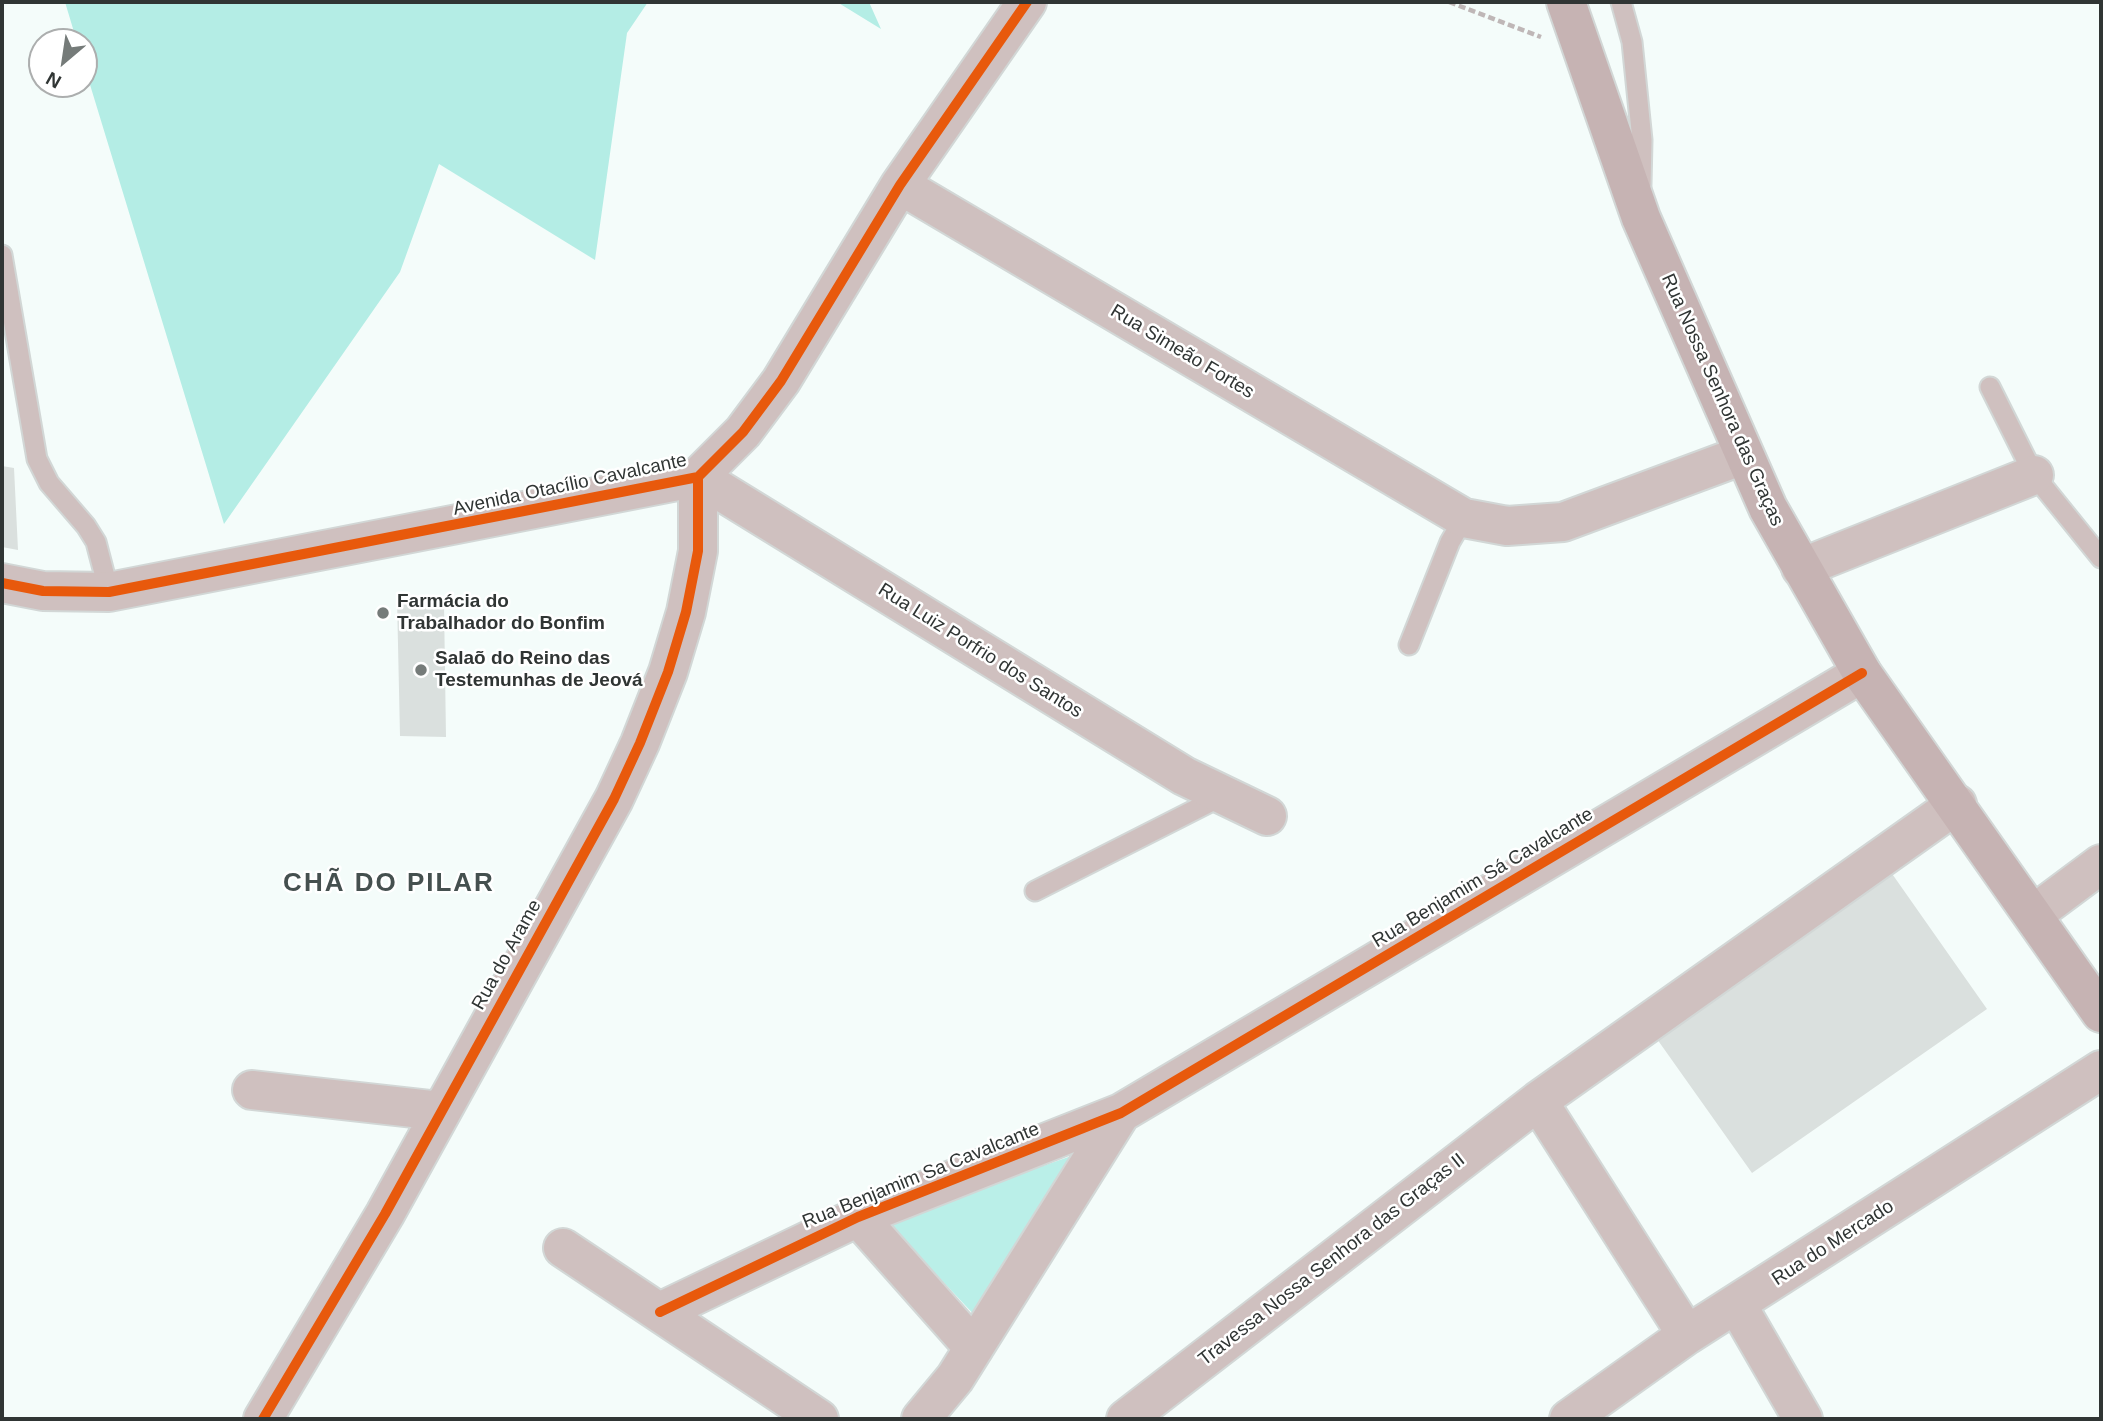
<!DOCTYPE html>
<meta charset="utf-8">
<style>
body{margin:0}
#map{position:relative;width:2103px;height:1421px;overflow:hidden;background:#f4fcfa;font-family:Helvetica,sans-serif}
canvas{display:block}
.frame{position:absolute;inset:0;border:4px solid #303534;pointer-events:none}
.north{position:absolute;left:28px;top:28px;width:70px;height:70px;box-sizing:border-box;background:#fff;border:2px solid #acaeae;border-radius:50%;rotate:209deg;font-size:19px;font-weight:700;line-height:28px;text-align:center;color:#303534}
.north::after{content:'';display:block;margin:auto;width:24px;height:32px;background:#757b79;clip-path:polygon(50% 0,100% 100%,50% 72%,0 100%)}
</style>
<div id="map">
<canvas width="2103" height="1421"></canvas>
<div class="frame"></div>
<div class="north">N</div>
</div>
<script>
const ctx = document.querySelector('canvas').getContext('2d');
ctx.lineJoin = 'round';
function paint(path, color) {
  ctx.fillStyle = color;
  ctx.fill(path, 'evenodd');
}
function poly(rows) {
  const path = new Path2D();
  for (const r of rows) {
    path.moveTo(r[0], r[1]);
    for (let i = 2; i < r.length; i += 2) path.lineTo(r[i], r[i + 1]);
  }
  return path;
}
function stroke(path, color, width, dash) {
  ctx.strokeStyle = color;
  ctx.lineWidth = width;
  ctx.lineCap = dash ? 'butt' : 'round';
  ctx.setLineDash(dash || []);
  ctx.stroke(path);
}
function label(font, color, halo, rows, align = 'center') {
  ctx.font = font + ' Helvetica,sans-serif';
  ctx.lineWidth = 5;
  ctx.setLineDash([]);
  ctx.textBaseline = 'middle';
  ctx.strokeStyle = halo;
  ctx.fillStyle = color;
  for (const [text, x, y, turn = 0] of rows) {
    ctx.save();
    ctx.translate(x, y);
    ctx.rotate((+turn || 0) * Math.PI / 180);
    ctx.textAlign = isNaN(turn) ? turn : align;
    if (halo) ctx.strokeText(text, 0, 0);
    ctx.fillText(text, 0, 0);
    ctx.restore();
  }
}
const green = poly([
 [1074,1155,978,1319,886,1221]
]);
const forest = poly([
 [65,2,648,2,627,33,595,260,439,164,400,272,224,524,84,65,84,42,77,42],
 [837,2,869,2,881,29]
]);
const building = poly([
 [2,466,14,468,18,550,2,547],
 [397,599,444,604,446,737,400,736],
 [1888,868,1987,1009,1752,1173,1652,1032]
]);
const path = poly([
 [1449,2,1541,37]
]);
const lane = poly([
 [1621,2,1632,42,1642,140,1641,185],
 [2,255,37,459,49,483,86,526,96,542,109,592],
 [1990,387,2034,475,2101,558],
 [1409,645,1450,542,1464,518],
 [1035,891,1222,796]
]);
const street = poly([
 [900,185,1464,518,1507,526,1563,522,1743,455],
 [698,477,1184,776,1267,816],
 [1801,568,2034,475],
 [2,583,43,591,109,592,698,477,743,432,781,381,900,185,1027,2],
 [2034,914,2101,864],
 [252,1090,440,1111],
 [1538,1101,1687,1335],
 [858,1217,974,1348],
 [563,1248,819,1419],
 [1737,1305,1803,1419],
 [660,1312,858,1217,1121,1113,1862,673],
 [263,1419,385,1214,614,799,640,743,668,672,686,612,698,551,698,477],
 [921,1419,955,1378,1121,1113],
 [1126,1419,1538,1101,1957,804],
 [1569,1419,1687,1335,2101,1070]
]);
const secondary = poly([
 [1566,2,1641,218,1768,508,1862,673,2101,1013]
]);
const cycleway = poly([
 [2,583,43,591,109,592,698,477,743,432,781,381,900,185,1027,2],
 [660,1312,858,1217,1121,1113,1862,673],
 [263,1419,385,1214,614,799,640,743,668,672,686,612,698,551,698,477]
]);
const markers = [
 [383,613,7,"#757b79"],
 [421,670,7,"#757b79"]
];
const streetNames = [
 ["Rua Simeão Fortes",1182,352,31],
 ["Rua Nossa Senhora das Graças",1722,400,66],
 ["Avenida Otacílio Cavalcante",570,485,-12],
 ["Rua Luiz Porfrio dos Santos",980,651,32],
 ["Rua Benjamim Sá Cavalcante",1483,878,-31],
 ["Rua do Arame",507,955,-61],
 ["Rua Benjamim Sa Cavalcante",921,1176,-22],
 ["Rua do Mercado",1833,1243,-33],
 ["Travessa Nossa Senhora das Graças II",1332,1260,-38]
];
const poiNames = [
 ["Farmácia do",397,602],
 ["Trabalhador do Bonfim",397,624],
 ["Salaõ do Reino das",435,659],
 ["Testemunhas de Jeová",435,681]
];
const districtNames = [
 ["CHÃ DO PILAR",389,884]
];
paint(green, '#baefe8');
paint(forest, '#b4ede5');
paint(building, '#dae0de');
stroke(lane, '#d2d7d6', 23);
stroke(street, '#d2d7d6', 42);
stroke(secondary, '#d2d7d6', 42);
stroke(path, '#bfb7b7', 4.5, [7, 3.5]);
stroke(lane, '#cfc0bf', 19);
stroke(street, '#cfc0bf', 38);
stroke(secondary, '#c6b3b3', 38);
stroke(cycleway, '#e8590c', 10);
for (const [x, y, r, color] of markers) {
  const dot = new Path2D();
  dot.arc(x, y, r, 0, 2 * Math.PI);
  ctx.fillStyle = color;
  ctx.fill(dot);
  stroke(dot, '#fff', 2.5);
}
label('19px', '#303534', '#fff', streetNames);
label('bold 19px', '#303534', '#fff', poiNames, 'left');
ctx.letterSpacing = '2px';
label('bold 26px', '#45504f', '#fff', districtNames);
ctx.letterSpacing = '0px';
</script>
